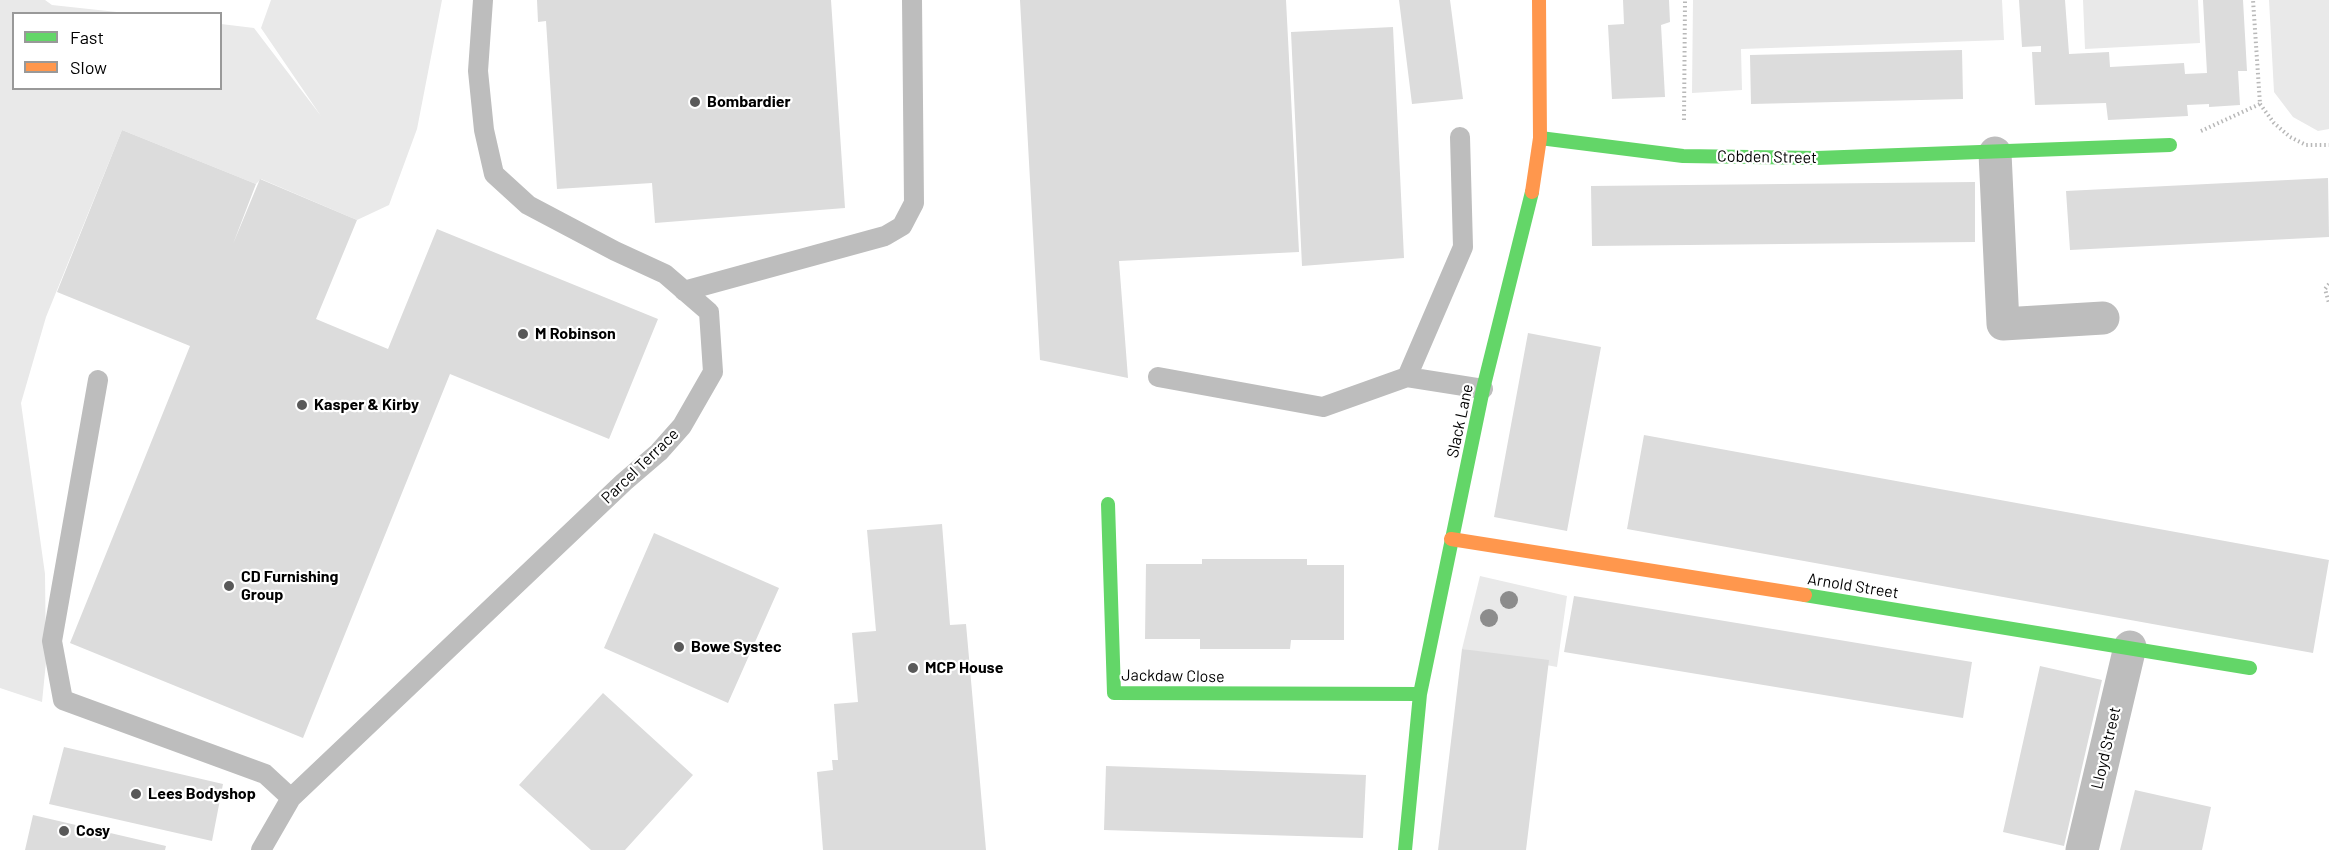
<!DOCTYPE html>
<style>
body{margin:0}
#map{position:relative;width:2329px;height:850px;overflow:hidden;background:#fff;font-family:Barlow,sans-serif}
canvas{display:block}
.legend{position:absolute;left:12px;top:12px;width:210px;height:78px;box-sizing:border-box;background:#fff;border:2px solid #999;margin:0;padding:8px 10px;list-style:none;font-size:18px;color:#000}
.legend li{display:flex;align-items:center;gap:12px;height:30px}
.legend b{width:30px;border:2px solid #999}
</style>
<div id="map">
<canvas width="2329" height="850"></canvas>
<ul class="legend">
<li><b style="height:8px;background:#63d668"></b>Fast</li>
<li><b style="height:8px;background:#ff974d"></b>Slow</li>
</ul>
</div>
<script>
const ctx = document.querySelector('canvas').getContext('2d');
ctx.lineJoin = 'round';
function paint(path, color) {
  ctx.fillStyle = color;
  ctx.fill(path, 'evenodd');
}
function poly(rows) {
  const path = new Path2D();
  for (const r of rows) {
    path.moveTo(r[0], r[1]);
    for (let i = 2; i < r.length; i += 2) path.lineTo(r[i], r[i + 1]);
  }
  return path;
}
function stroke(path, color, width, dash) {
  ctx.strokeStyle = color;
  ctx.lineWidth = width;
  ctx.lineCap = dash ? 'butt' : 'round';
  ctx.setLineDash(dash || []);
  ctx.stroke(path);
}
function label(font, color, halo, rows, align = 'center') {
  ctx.font = font + ' Barlow,sans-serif';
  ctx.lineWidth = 4.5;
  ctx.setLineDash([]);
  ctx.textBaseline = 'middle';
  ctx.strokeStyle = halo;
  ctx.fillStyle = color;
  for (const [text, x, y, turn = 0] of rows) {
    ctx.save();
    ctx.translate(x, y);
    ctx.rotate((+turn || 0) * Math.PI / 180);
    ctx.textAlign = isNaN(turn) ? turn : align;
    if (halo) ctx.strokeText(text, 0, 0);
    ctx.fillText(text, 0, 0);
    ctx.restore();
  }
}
const green = poly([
 [0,0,45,0,52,5,126,13,14,14,14,88,220,88,221,24,254,28,321,116,261,28,271,0,442,0,417,129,389,205,357,220,261,179,256,184,122,130,46,317,21,403,45,574,46,662,42,702,0,688],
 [1693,0,2002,0,2004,40,1741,49,1742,90,1692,93],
 [2083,0,2198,0,2200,43,2085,49],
 [2269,0,2329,0,2329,129,2318,131,2293,117,2274,92],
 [1480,576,1567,596,1557,667,1462,649]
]);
const building = poly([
 [537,0,831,0,845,208,655,223,652,183,557,189,546,21,538,22],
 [1020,0,1286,0,1299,252,1119,261,1128,378,1040,360],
 [1399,0,1450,0,1463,99,1412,104],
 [1623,0,1669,0,1670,22,1661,25,1665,97,1612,99,1608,25,1624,24],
 [2019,0,2065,0,2069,54,2109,52,2110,67,2184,63,2185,74,2207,73,2203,0,2243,0,2247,71,2238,71,2240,105,2209,107,2209,104,2187,105,2188,116,2108,120,2106,103,2035,105,2032,52,2041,52,2041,46,2022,47],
 [1393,27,1404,258,1302,266,1291,32],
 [1962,50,1963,99,1751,104,1750,55],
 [122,130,256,184,233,244,260,179,357,220,316,319,388,349,437,229,658,319,609,439,450,374,303,738,70,643,190,346,57,292],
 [2328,178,2329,237,2070,250,2066,191],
 [1975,182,1975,242,1592,246,1591,186],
 [1528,333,1601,347,1567,531,1494,517],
 [1644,435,2329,560,2313,653,1627,529],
 [942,524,950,625,966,624,986,850,823,850,817,772,833,770,832,760,838,760,834,704,858,702,852,633,876,631,867,530],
 [654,533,779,588,728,703,604,648],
 [1202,559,1307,559,1307,565,1344,565,1344,640,1291,640,1290,649,1200,649,1200,639,1145,639,1146,564,1202,564],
 [1574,596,1972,662,1963,718,1564,652],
 [1462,649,1549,660,1526,850,1438,850],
 [2040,666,2102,680,2064,846,2003,832],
 [603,693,693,775,625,850,591,850,519,785],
 [64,747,223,784,212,841,49,804],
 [1106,766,1366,775,1363,838,1104,830],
 [2135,790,2211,807,2202,850,2120,850],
 [33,815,166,846,165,850,25,850]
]);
const path = poly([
 [2260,104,2274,123,2290,137,2306,145,2329,145],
 [1684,120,1685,0],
 [2201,131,2260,104,2253,0],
 [2329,284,2325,289,2329,303]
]);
const lane = poly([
 [1460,137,1463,247,1407,377,1483,389],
 [684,291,885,236,902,226,914,203,912,0],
 [1158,377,1323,407,1407,377],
 [98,380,52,641,63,700,265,774,291,798],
 [261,850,291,798,624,482,659,452,682,426,713,372,709,312,665,274,615,251,528,205,494,174,484,130,478,71,483,0]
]);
const street = poly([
 [1995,153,2003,324,2103,318],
 [2082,850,2130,647]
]);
const fast = poly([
 [1540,138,1683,156,1817,158,2170,145],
 [1108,504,1114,693,1420,694],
 [1805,595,2250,668],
 [1405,850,1420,694,1483,389,1532,192]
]);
const slow = poly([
 [1532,192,1540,138,1539,0],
 [1451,539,1805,595]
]);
const trees = [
 [1509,600],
 [1489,618]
];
const markers = [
 [695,102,6,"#595959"],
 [523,334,6,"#595959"],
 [302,405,6,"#595959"],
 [229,586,6,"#595959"],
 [679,647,6,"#595959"],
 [913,668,6,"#595959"],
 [136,794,6,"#595959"],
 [64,831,6,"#595959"]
];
const poiNames = [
 ["Bombardier",707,102],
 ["M Robinson",535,334],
 ["Kasper & Kirby",314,405],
 ["CD Furnishing",241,577],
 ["Group",241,595],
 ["Bowe Systec",691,647],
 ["MCP House",925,668],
 ["Lees Bodyshop",148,794],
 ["Cosy",76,831]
];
const streetNames = [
 ["Cobden Street",1767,157,1],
 ["Slack Lane",1460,421,-78],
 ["Parcel Terrace",640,466,-44],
 ["Arnold Street",1853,586,9],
 ["Jackdaw Close",1173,676,1],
 ["Lloyd Street",2106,748,-77]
];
paint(green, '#e9e9e9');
paint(building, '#dcdcdc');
stroke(path, '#b8b8b8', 4, [1.5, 3]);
stroke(lane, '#bdbdbd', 20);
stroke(street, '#bdbdbd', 33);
stroke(fast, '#63d668', 14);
stroke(slow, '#ff974d', 14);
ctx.fillStyle = '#8c8c8c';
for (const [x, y] of trees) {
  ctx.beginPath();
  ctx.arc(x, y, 9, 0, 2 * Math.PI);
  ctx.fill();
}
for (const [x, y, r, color] of markers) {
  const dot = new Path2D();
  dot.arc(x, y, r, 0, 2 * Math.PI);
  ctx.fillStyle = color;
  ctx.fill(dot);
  stroke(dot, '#fff', 2);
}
label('bold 16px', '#000', '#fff', poiNames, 'left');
label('16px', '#000', '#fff', streetNames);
</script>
